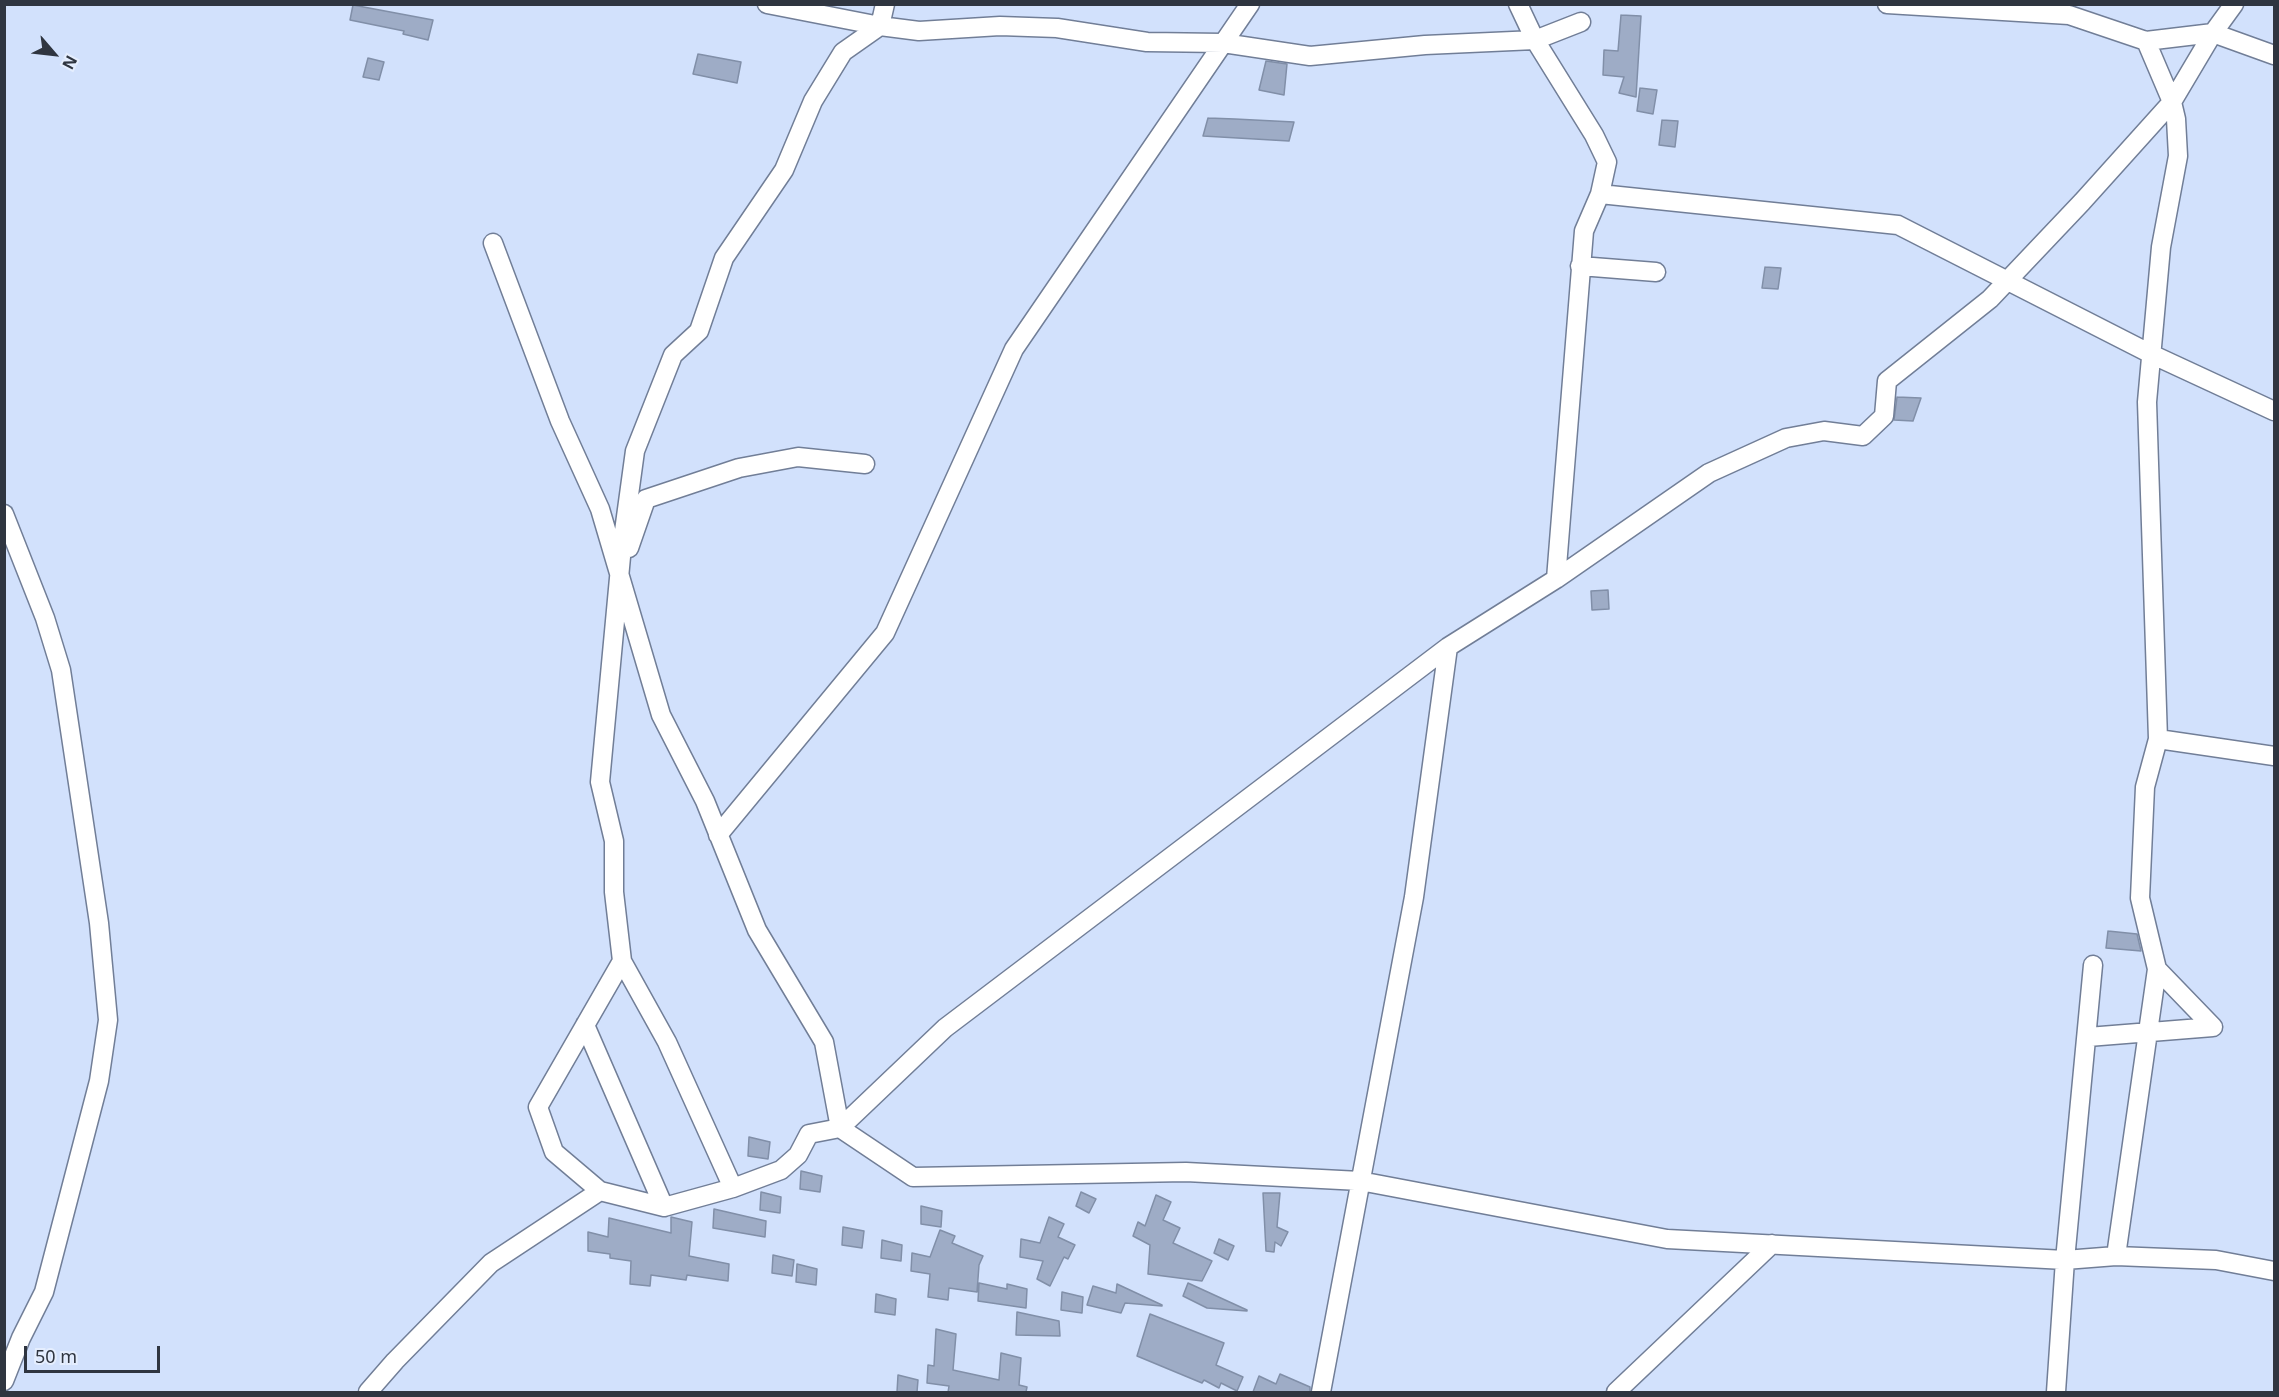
<!DOCTYPE html>
<style>
body{margin:0}
#map{position:relative;width:2279px;height:1397px;overflow:hidden;background:#d2e1fc;font-family:"Noto Sans",sans-serif}
canvas{display:block}
.frame{position:absolute;inset:0;border:6px solid #2f3540;pointer-events:none}
.north{position:absolute;left:24px;top:24px;width:60px;height:60px;-webkit-text-stroke:4px #e5eefe;paint-order:stroke;rotate:118deg;font-size:16px;font-weight:700;line-height:24px;text-align:center;color:#2f3540}
.north::after{content:'';display:block;margin:auto;width:21px;height:27px;background:#2f3540;clip-path:polygon(50% 0,100% 100%,50% 72%,0 100%)}
.scale{position:absolute;left:24px;top:1346px;width:136px;height:27px;box-sizing:border-box;border:3px solid #2f3540;border-top:0;padding-left:8px;font-size:18px;line-height:21px;white-space:nowrap;color:#2f3540;-webkit-text-stroke:4px #e5eefe;paint-order:stroke}
</style>
<div id="map">
<canvas width="2279" height="1397"></canvas>
<div class="frame"></div>
<div class="north">N</div>
<div class="scale">50 m</div>
</div>
<script>
const ctx = document.querySelector('canvas').getContext('2d');
ctx.lineJoin = 'round';
function paint(path, color) {
  ctx.fillStyle = color;
  ctx.fill(path, 'evenodd');
}
function poly(rows) {
  const path = new Path2D();
  for (const r of rows) {
    path.moveTo(r[0], r[1]);
    for (let i = 2; i < r.length; i += 2) path.lineTo(r[i], r[i + 1]);
  }
  return path;
}
function stroke(path, color, width, dash) {
  ctx.strokeStyle = color;
  ctx.lineWidth = width;
  ctx.lineCap = dash ? 'butt' : 'round';
  ctx.setLineDash(dash || []);
  ctx.stroke(path);
}
const building = poly([
 [353,5,433,20,428,40,403,34,404,31,350,20,353,5],
 [1621,15,1641,16,1636,97,1619,93,1624,77,1603,75,1604,50,1618,51,1621,15],
 [698,54,741,62,737,83,693,74,698,54],
 [368,58,384,62,379,80,363,77,368,58],
 [1266,61,1287,64,1284,95,1259,90,1266,61],
 [1640,88,1657,90,1653,114,1637,111,1640,88],
 [1208,118,1235,119,1294,122,1289,141,1203,136,1208,118],
 [1662,120,1678,121,1675,147,1659,145,1662,120],
 [1765,267,1781,268,1778,289,1762,288,1765,267],
 [1897,397,1921,398,1913,421,1894,420,1897,397],
 [1608,590,1609,609,1592,610,1591,591,1608,590],
 [2108,931,2137,934,2141,951,2106,948,2108,931],
 [749,1137,770,1142,768,1159,748,1156,749,1137],
 [801,1171,822,1176,820,1192,800,1189,801,1171],
 [761,1192,781,1197,780,1213,760,1210,761,1192],
 [1081,1192,1096,1199,1089,1213,1076,1206,1081,1192],
 [1263,1193,1280,1193,1277,1227,1288,1232,1281,1246,1275,1242,1274,1252,1266,1251,1263,1193],
 [1156,1195,1171,1202,1163,1220,1180,1228,1173,1243,1212,1261,1202,1281,1148,1274,1150,1245,1133,1236,1138,1222,1145,1226,1156,1195],
 [921,1206,942,1211,941,1227,921,1224,921,1206],
 [714,1209,766,1221,765,1237,713,1228,714,1209],
 [671,1217,692,1222,689,1256,729,1264,728,1281,687,1275,686,1280,651,1275,650,1286,630,1284,631,1261,610,1258,610,1254,588,1251,588,1232,608,1237,609,1218,671,1233,671,1217],
 [1049,1217,1064,1224,1058,1237,1075,1245,1068,1259,1064,1257,1050,1286,1037,1279,1043,1261,1020,1257,1021,1239,1040,1243,1049,1217],
 [843,1227,864,1231,862,1248,842,1245,843,1227],
 [940,1230,955,1236,952,1243,983,1256,979,1265,977,1292,949,1288,948,1300,928,1297,930,1274,911,1271,912,1253,930,1257,940,1230],
 [1219,1239,1234,1246,1228,1260,1214,1253,1219,1239],
 [882,1240,902,1245,901,1261,881,1258,882,1240],
 [773,1255,794,1260,792,1276,772,1273,773,1255],
 [797,1264,817,1269,816,1285,796,1282,797,1264],
 [979,1283,1007,1289,1007,1284,1027,1289,1026,1308,978,1301,979,1283],
 [1188,1283,1247,1310,1247,1311,1207,1308,1183,1296,1188,1283],
 [1117,1284,1162,1305,1162,1306,1125,1303,1121,1313,1087,1305,1093,1286,1116,1293,1117,1284],
 [1062,1292,1083,1297,1082,1313,1061,1310,1062,1292],
 [876,1294,896,1299,895,1315,875,1312,876,1294],
 [1017,1312,1059,1321,1060,1336,1016,1335,1017,1312],
 [1150,1314,1224,1343,1216,1365,1243,1377,1237,1391,1221,1383,1219,1388,1204,1380,1202,1383,1137,1356,1150,1314],
 [936,1329,956,1334,953,1370,999,1380,1001,1353,1021,1358,1019,1385,1027,1387,1026,1392,948,1392,949,1386,927,1383,928,1365,934,1366,936,1329],
 [1280,1374,1310,1387,1310,1392,1253,1392,1259,1376,1276,1384,1280,1374],
 [898,1375,918,1380,917,1392,897,1392,898,1375]
]);
const minor = poly([
 [767,4,880,26,919,31,1000,26,1057,28,1147,42,1223,43,1310,56,1425,45,1535,40,1581,22],
 [1518,4,1535,40,1594,135,1607,162,1600,194,1584,231,1556,579],
 [1887,4,2069,15,2146,41,2213,33,2274,55],
 [2146,41,2172,102,2176,119,2178,156,2161,247,2147,402,2158,739,2145,787,2140,898,2157,969,2213,1027],
 [1600,194,1898,225,2151,354,2274,411],
 [493,243,560,421,600,509,661,715,705,801,757,930,824,1042,840,1128,913,1177,1186,1172,1360,1181,1667,1239,2065,1260,2116,1256,2216,1260,2274,1271],
 [1580,266,1656,272],
 [4,514,45,618,61,670,99,923,108,1020,99,1081,44,1292,21,1338,4,1381],
 [629,548,646,499,739,468,798,457,865,464],
 [2158,739,2274,756],
 [718,835,885,633,1014,349,1250,4],
 [585,1025,664,1207],
 [2088,1037,2213,1027],
 [733,1188,667,1042,622,961,614,892,614,841,600,782,622,546,635,451,673,355,699,331,724,258,784,170,813,101,843,52,880,26,885,4],
 [600,1191,554,1152,538,1107,622,961],
 [2116,1256,2157,969],
 [368,1392,395,1361,491,1263,600,1191,664,1207,733,1188,781,1170,798,1155,809,1134,840,1128,945,1028,1448,647,1556,579,1709,473,1786,438,1824,431,1863,436,1884,416,1887,381,1990,299,2082,202,2172,102,2213,33,2234,4],
 [1321,1392,1414,897,1448,647],
 [1616,1392,1772,1244],
 [2056,1392,2065,1260,2093,965]
]);
paint(building, '#9eacc6');
stroke(building, '#818fa8', 1.5);
stroke(minor, '#717e97', 21);
stroke(minor, '#fff', 18);
</script>
